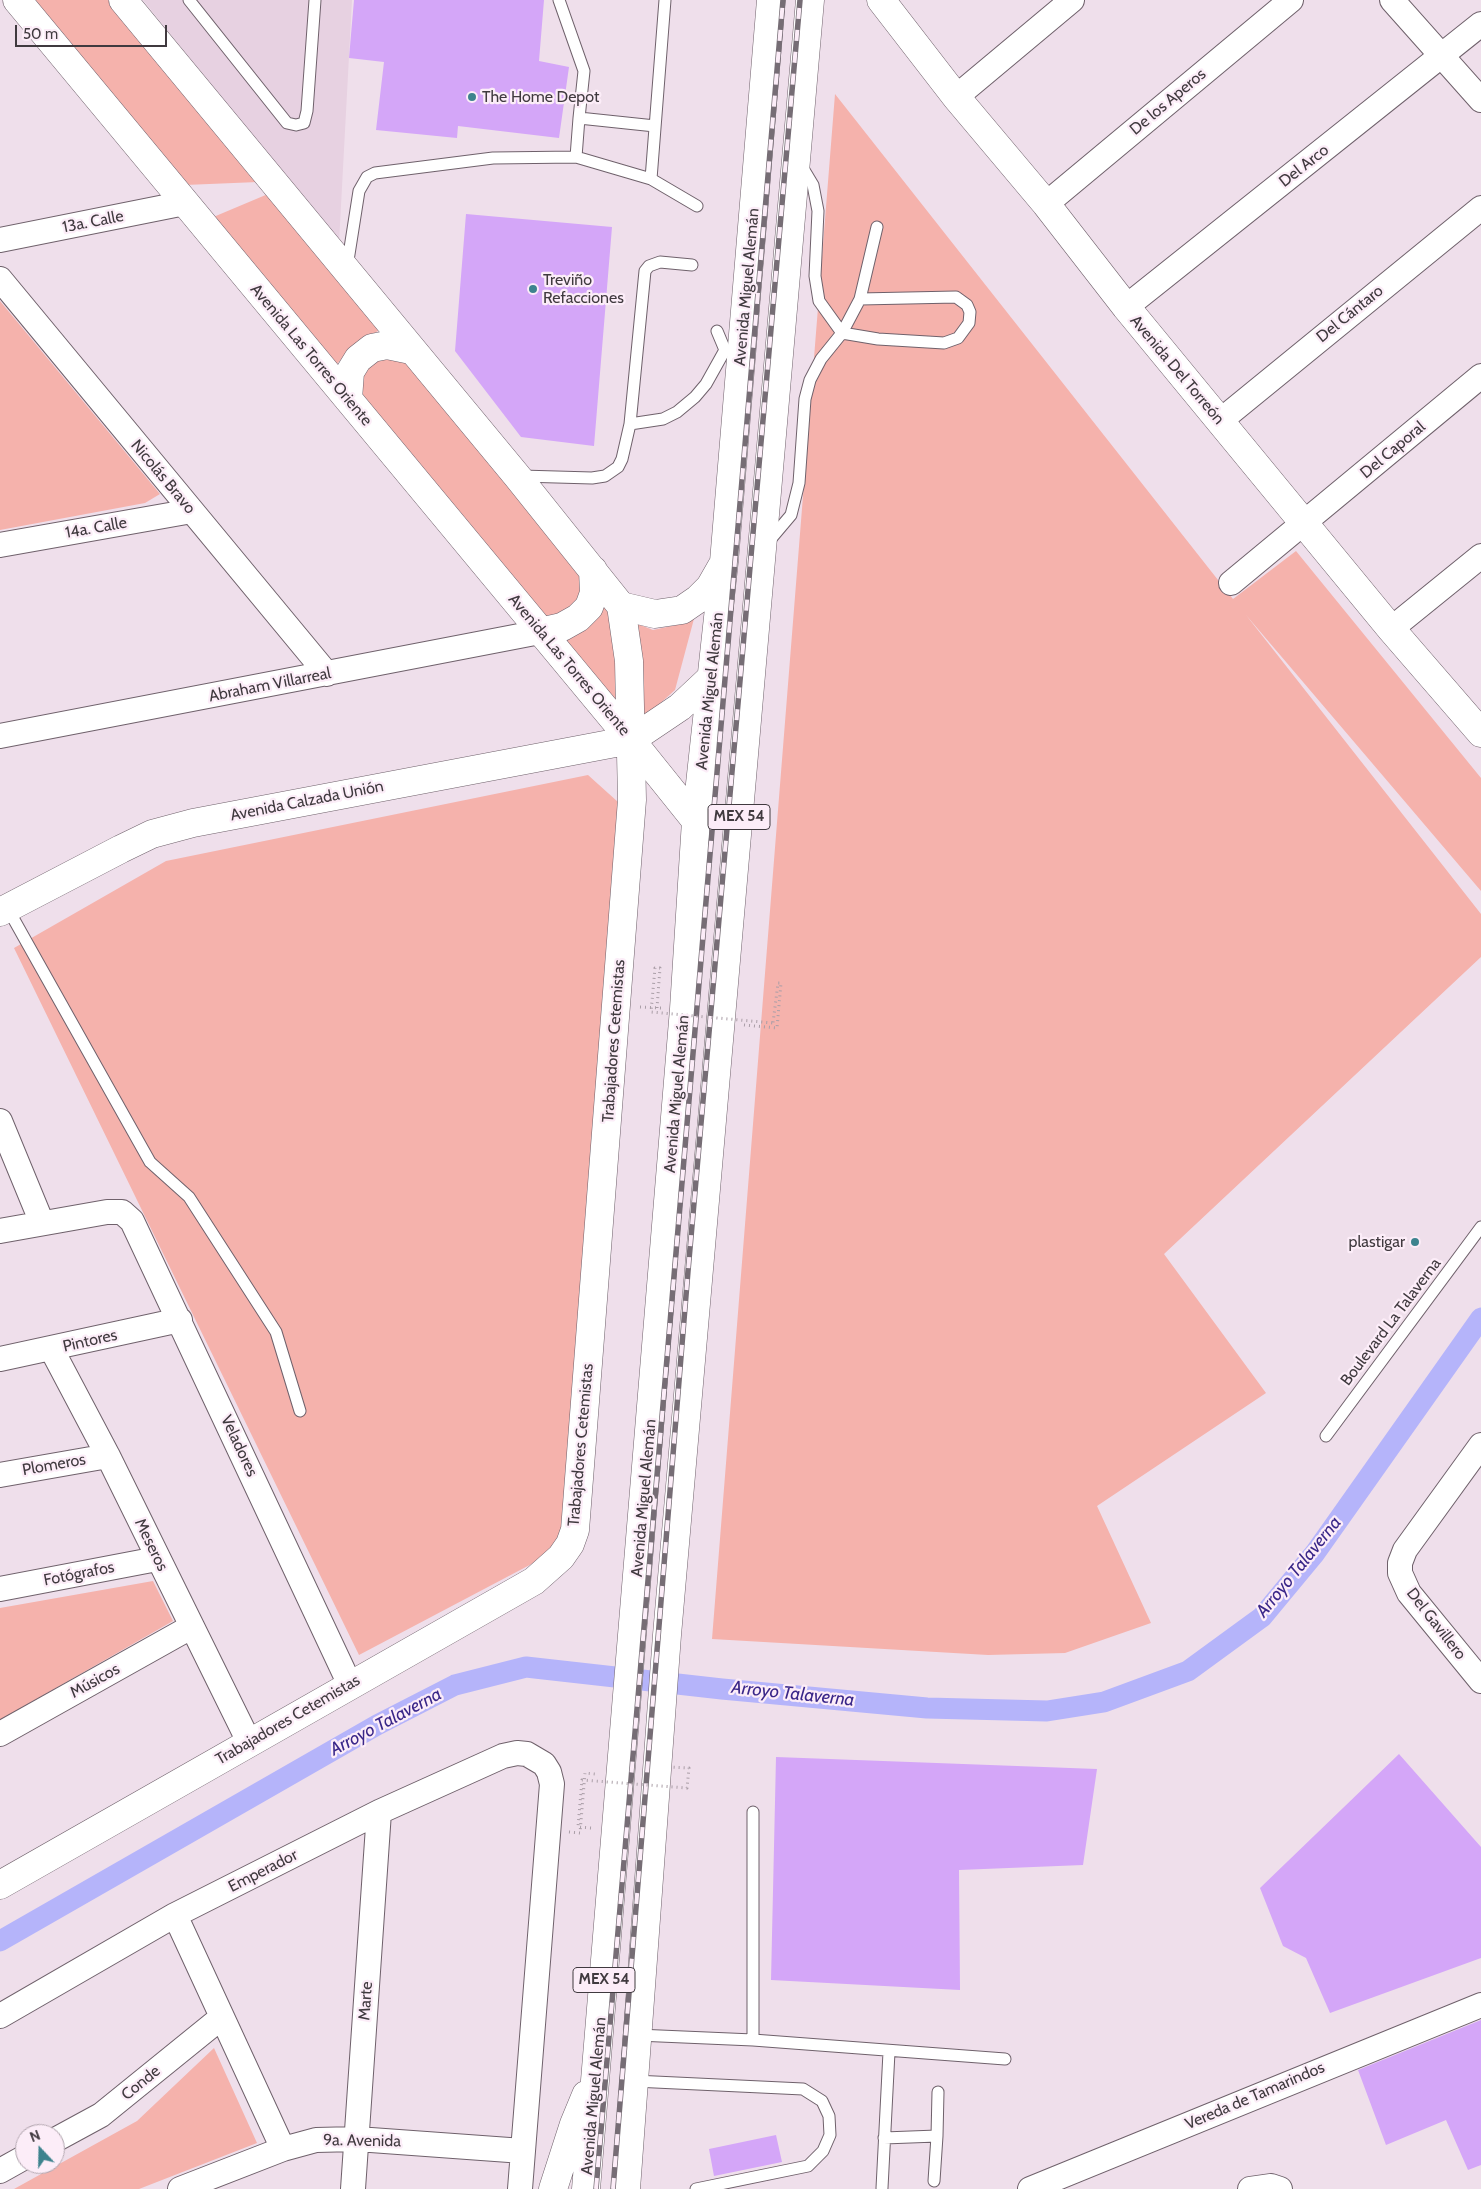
<!DOCTYPE html>
<meta charset="utf-8">
<style>
body{margin:0}
#map{position:relative;width:1481px;height:2189px;overflow:hidden;background:#efdfeb;font-family:Cabin,sans-serif}
canvas{display:block}
.north{position:absolute;left:15px;top:2124px;width:50px;height:50px;box-sizing:border-box;background:#fcedf8;border:1px solid #b1a5ae;border-radius:50%;rotate:339deg;font-size:14px;font-weight:700;line-height:20px;text-align:center;color:#403a3f}
.north::after{content:'';display:block;margin:auto;width:18px;height:22px;background:#3d838e;clip-path:polygon(50% 0,100% 100%,50% 72%,0 100%)}
.scale{position:absolute;left:15px;top:25px;width:152px;height:22px;box-sizing:border-box;border:2px solid #403a3f;border-top:0;padding-left:6px;font-size:15px;line-height:18px;white-space:nowrap;color:#403a3f;-webkit-text-stroke:4px #fcedf8;paint-order:stroke}
</style>
<div id="map">
<canvas width="1481" height="2189"></canvas>
<div class="north">N</div>
<div class="scale">50 m</div>
</div>
<script>
const ctx = document.querySelector('canvas').getContext('2d');
ctx.lineJoin = 'round';
function paint(path, color) {
  ctx.fillStyle = color;
  ctx.fill(path, 'evenodd');
}
function poly(rows) {
  const path = new Path2D();
  for (const r of rows) {
    path.moveTo(r[0], r[1]);
    for (let i = 2; i < r.length; i += 2) path.lineTo(r[i], r[i + 1]);
  }
  return path;
}
function stroke(path, color, width, dash) {
  ctx.strokeStyle = color;
  ctx.lineWidth = width;
  ctx.lineCap = dash ? 'butt' : 'round';
  ctx.setLineDash(dash || []);
  ctx.stroke(path);
}
function label(font, color, halo, rows, align = 'center') {
  ctx.font = font + ' Cabin,sans-serif';
  ctx.lineWidth = 4.5;
  ctx.setLineDash([]);
  ctx.textBaseline = 'middle';
  ctx.strokeStyle = halo;
  ctx.fillStyle = color;
  for (const [text, x, y, turn = 0] of rows) {
    ctx.save();
    ctx.translate(x, y);
    ctx.rotate((+turn || 0) * Math.PI / 180);
    ctx.textAlign = isNaN(turn) ? turn : align;
    if (halo) ctx.strokeText(text, 0, 0);
    ctx.fillText(text, 0, 0);
    ctx.restore();
  }
}
const built = poly([
 [143,0,352,0,339,243]
]);
const green = poly([
 [32,0,108,0,258,182,185,185],
 [835,94,1233,599,1296,551,1481,778,1481,891,1246,615,1481,914,1481,957,1164,1254,1266,1393,1097,1506,1151,1623,1065,1653,988,1655,712,1639],
 [268,194,381,329,353,347,335,366,211,218],
 [0,301,160,494,145,503,0,530],
 [403,356,589,579,587,587,568,614,542,617,357,395,368,361],
 [605,598,616,613,616,700,561,639],
 [695,615,675,690,636,725,633,622,653,630,676,625],
 [588,775,618,802,560,1549,359,1655,14,948,166,861],
 [153,1581,173,1621,0,1720,0,1608],
 [214,2048,257,2143,139,2189,14,2189,137,2121]
]);
const canal = poly([
 [0,1941,377,1725,455,1685,526,1667,722,1689,927,1708,1047,1711,1104,1702,1188,1671,1262,1617,1315,1553,1481,1318]
]);
const building = poly([
 [354,0,544,0,539,61,569,67,559,138,458,126,457,138,376,130,384,62,349,58],
 [466,214,612,227,594,446,521,437,455,351],
 [1399,1754,1481,1847,1481,1958,1330,2013,1306,1958,1283,1946,1260,1888],
 [776,1757,1097,1769,1083,1865,959,1870,960,1990,771,1980],
 [1481,2020,1481,2165,1468,2170,1446,2120,1386,2145,1358,2070],
 [776,2135,782,2162,714,2176,709,2149]
]);
const path = poly([
 [640,1007,661,1008],
 [744,1025,777,1028,781,983,778,983,773,1023],
 [569,1832,580,1833,585,1773,595,1774,595,1776]
]);
const service = poly([
 [189,0,287,123,296,125,304,123,307,111,315,0],
 [559,0,584,71,579,118,655,126],
 [665,0,651,179,697,206],
 [579,118,576,157,651,179],
 [801,165,813,185,818,211,815,276,819,301,842,333,878,339,944,343,958,338,969,323,970,312,967,305,956,297,860,299],
 [692,265,660,262,649,266,645,271,630,424,663,419,677,412,695,397,706,384,725,350],
 [347,267,359,191,367,177,375,173,493,158,576,157],
 [717,331,725,350,730,351],
 [521,476,592,478,605,476,618,467,622,459,630,424],
 [769,541,791,515,799,483,805,399,810,380,821,359,842,333,860,299,877,227],
 [8,909,150,1162,189,1197,276,1332,300,1411],
 [1326,1436,1481,1227],
 [753,1812,753,2040],
 [637,2035,753,2040,1005,2059],
 [634,2081,803,2089,822,2101,829,2116,830,2135,823,2151,808,2166,696,2189],
 [884,2138,937,2136,938,2092],
 [934,2181,937,2136],
 [882,2188,889,2052]
]);
const minor = poly([
 [1392,0,1481,100],
 [956,97,1072,0],
 [1046,204,1291,0],
 [0,240,185,203],
 [0,279,327,674],
 [1126,307,1481,24],
 [1220,421,1481,208],
 [0,545,192,511],
 [1231,583,1481,376],
 [1391,629,1481,556],
 [0,736,540,632],
 [0,1121,42,1223],
 [0,1231,107,1212,122,1212,132,1221,350,1685],
 [52,1350,108,1456,249,1742],
 [0,1359,180,1320],
 [1481,1445,1405,1550,1400,1563,1400,1573,1409,1593,1481,1681],
 [0,1475,108,1456],
 [0,1589,157,1559],
 [0,1734,191,1627],
 [175,1915,283,2149],
 [0,2016,175,1915,379,1812,503,1756,517,1753,527,1754,544,1764,549,1772,552,1784,520,2189],
 [55,2140,101,2115,222,2017],
 [0,2171,25,2157],
 [180,2189,283,2149,316,2140,357,2139,523,2151],
 [353,2189,379,1812],
 [1030,2189,1481,2005],
 [1250,2189,1271,2186,1280,2189]
]);
const tertiary = poly([
 [17,0,631,740],
 [881,0,956,97,1046,204,1126,307,1391,629,1481,733],
 [348,399,350,372,358,359,372,348,387,345,411,350],
 [540,632,562,627,578,618,589,607,594,593,593,570],
 [0,912,121,849,152,834,193,823,631,740],
 [0,1885,534,1581,561,1557,570,1544,575,1530,632,800,629,661,621,606,517,476,123,0]
]);
const trunk = poly([
 [621,606,655,614,682,610,698,599,710,587,722,566],
 [696,821,631,740,680,707,712,677],
 [553,2189,574,2124,586,2095],
 [586,2189,684,1009,696,821,724,562,771,0],
 [626,2189,667,1635,810,0]
]);
const rail = poly([
 [596,2189,783,0],
 [613,2189,688,1271,800,0]
]);
const pathBridge = poly([
 [657,1008,660,968,655,968,651,1012,773,1023],
 [591,1828,578,1827,582,1780,687,1788,689,1768,670,1767]
]);
const markers = [
 [472,97,5,"#3d838e"],
 [533,289,5,"#3d838e"],
 [1415,1242,5,"#3d838e"]
];
const shields = [
 [739,817,62],
 [604,1980,62]
];
const shieldNames = [
 ["MEX 54",739,817],
 ["MEX 54",604,1980]
];
const poiNames = [
 ["The Home Depot",482,97],
 ["Treviño",543,280],
 ["Refacciones",543,298],
 ["plastigar",1405,1242,"right"]
];
const streetNames = [
 ["De los Aperos",1168,102,-40],
 ["Del Arco",1304,166,-38],
 ["13a. Calle",93,222,-11],
 ["Avenida Miguel Alemán",747,287,-85],
 ["Del Cántaro",1350,314,-39],
 ["Avenida Las Torres Oriente",311,355,50],
 ["Avenida Del Torreón",1177,370,50],
 ["Del Caporal",1393,450,-40],
 ["Nicolás Bravo",163,477,50],
 ["14a. Calle",96,528,-10],
 ["Avenida Las Torres Oriente",569,665,50],
 ["Abraham Villarreal",270,685,-11],
 ["Avenida Miguel Alemán",710,691,-84],
 ["Avenida Calzada Unión",307,801,-11],
 ["Trabajadores Cetemistas",614,1041,-86],
 ["Avenida Miguel Alemán",677,1094,-85],
 ["Boulevard La Talaverna",1391,1322,-53],
 ["Pintores",90,1341,-13],
 ["Trabajadores Cetemistas",581,1445,-85],
 ["Veladores",239,1446,65],
 ["Plomeros",54,1465,-10],
 ["Avenida Miguel Alemán",644,1498,-85],
 ["Meseros",151,1545,64],
 ["Fotógrafos",79,1574,-11],
 ["Del Gavillero",1436,1624,52],
 ["Músicos",95,1681,-29],
 ["Trabajadores Cetemistas",288,1720,-30],
 ["Emperador",263,1871,-27],
 ["Marte",366,2001,-86],
 ["Conde",141,2083,-39],
 ["Avenida Miguel Alemán",594,2096,-85],
 ["Vereda de Tamarindos",1255,2096,-23],
 ["9a. Avenida",362,2141,1]
];
const waterNames = [
 ["Arroyo Talaverna",1299,1567,-51],
 ["Arroyo Talaverna",793,1694,6],
 ["Arroyo Talaverna",386,1722,-28]
];
paint(built, '#e7d1e1');
paint(green, '#f5b2ac');
stroke(canal, '#b5b4fa', 21);
paint(building, '#d4a6f8');
stroke(service, '#6f616b', 13);
stroke(minor, '#6f616b', 26);
stroke(tertiary, '#6f616b', 29);
stroke(trunk, '#6f616b', 29);
stroke(path, '#aa9ea7', 3, [1, 4]);
stroke(service, '#fff', 11);
stroke(minor, '#fff', 24);
stroke(tertiary, '#fff', 28);
stroke(trunk, '#fff', 28);
stroke(rail, '#766d75', 5.5);
stroke(rail, '#fcedf8', 4, [11]);
stroke(pathBridge, '#aa9ea7', 3, [1, 4]);
for (const [x, y, r, color] of markers) {
  const dot = new Path2D();
  dot.arc(x, y, r, 0, 2 * Math.PI);
  ctx.fillStyle = color;
  ctx.fill(dot);
  stroke(dot, '#fcedf8', 2);
}
for (const [x, y, w] of shields) {
  const box = new Path2D();
  box.roundRect(x - w / 2, y - 12.5, w, 25, 4);
  ctx.fillStyle = '#fcedf8';
  ctx.fill(box);
  stroke(box, '#403a3f', 1);
}
label('bold 15px', '#403a3f', null, shieldNames);
label('16px', '#403a3f', '#fcedf8', poiNames, 'left');
label('16px', '#403a3f', '#fcedf8', streetNames);
label('italic 18px', '#3a2789', '#fcedf8', waterNames);
</script>
